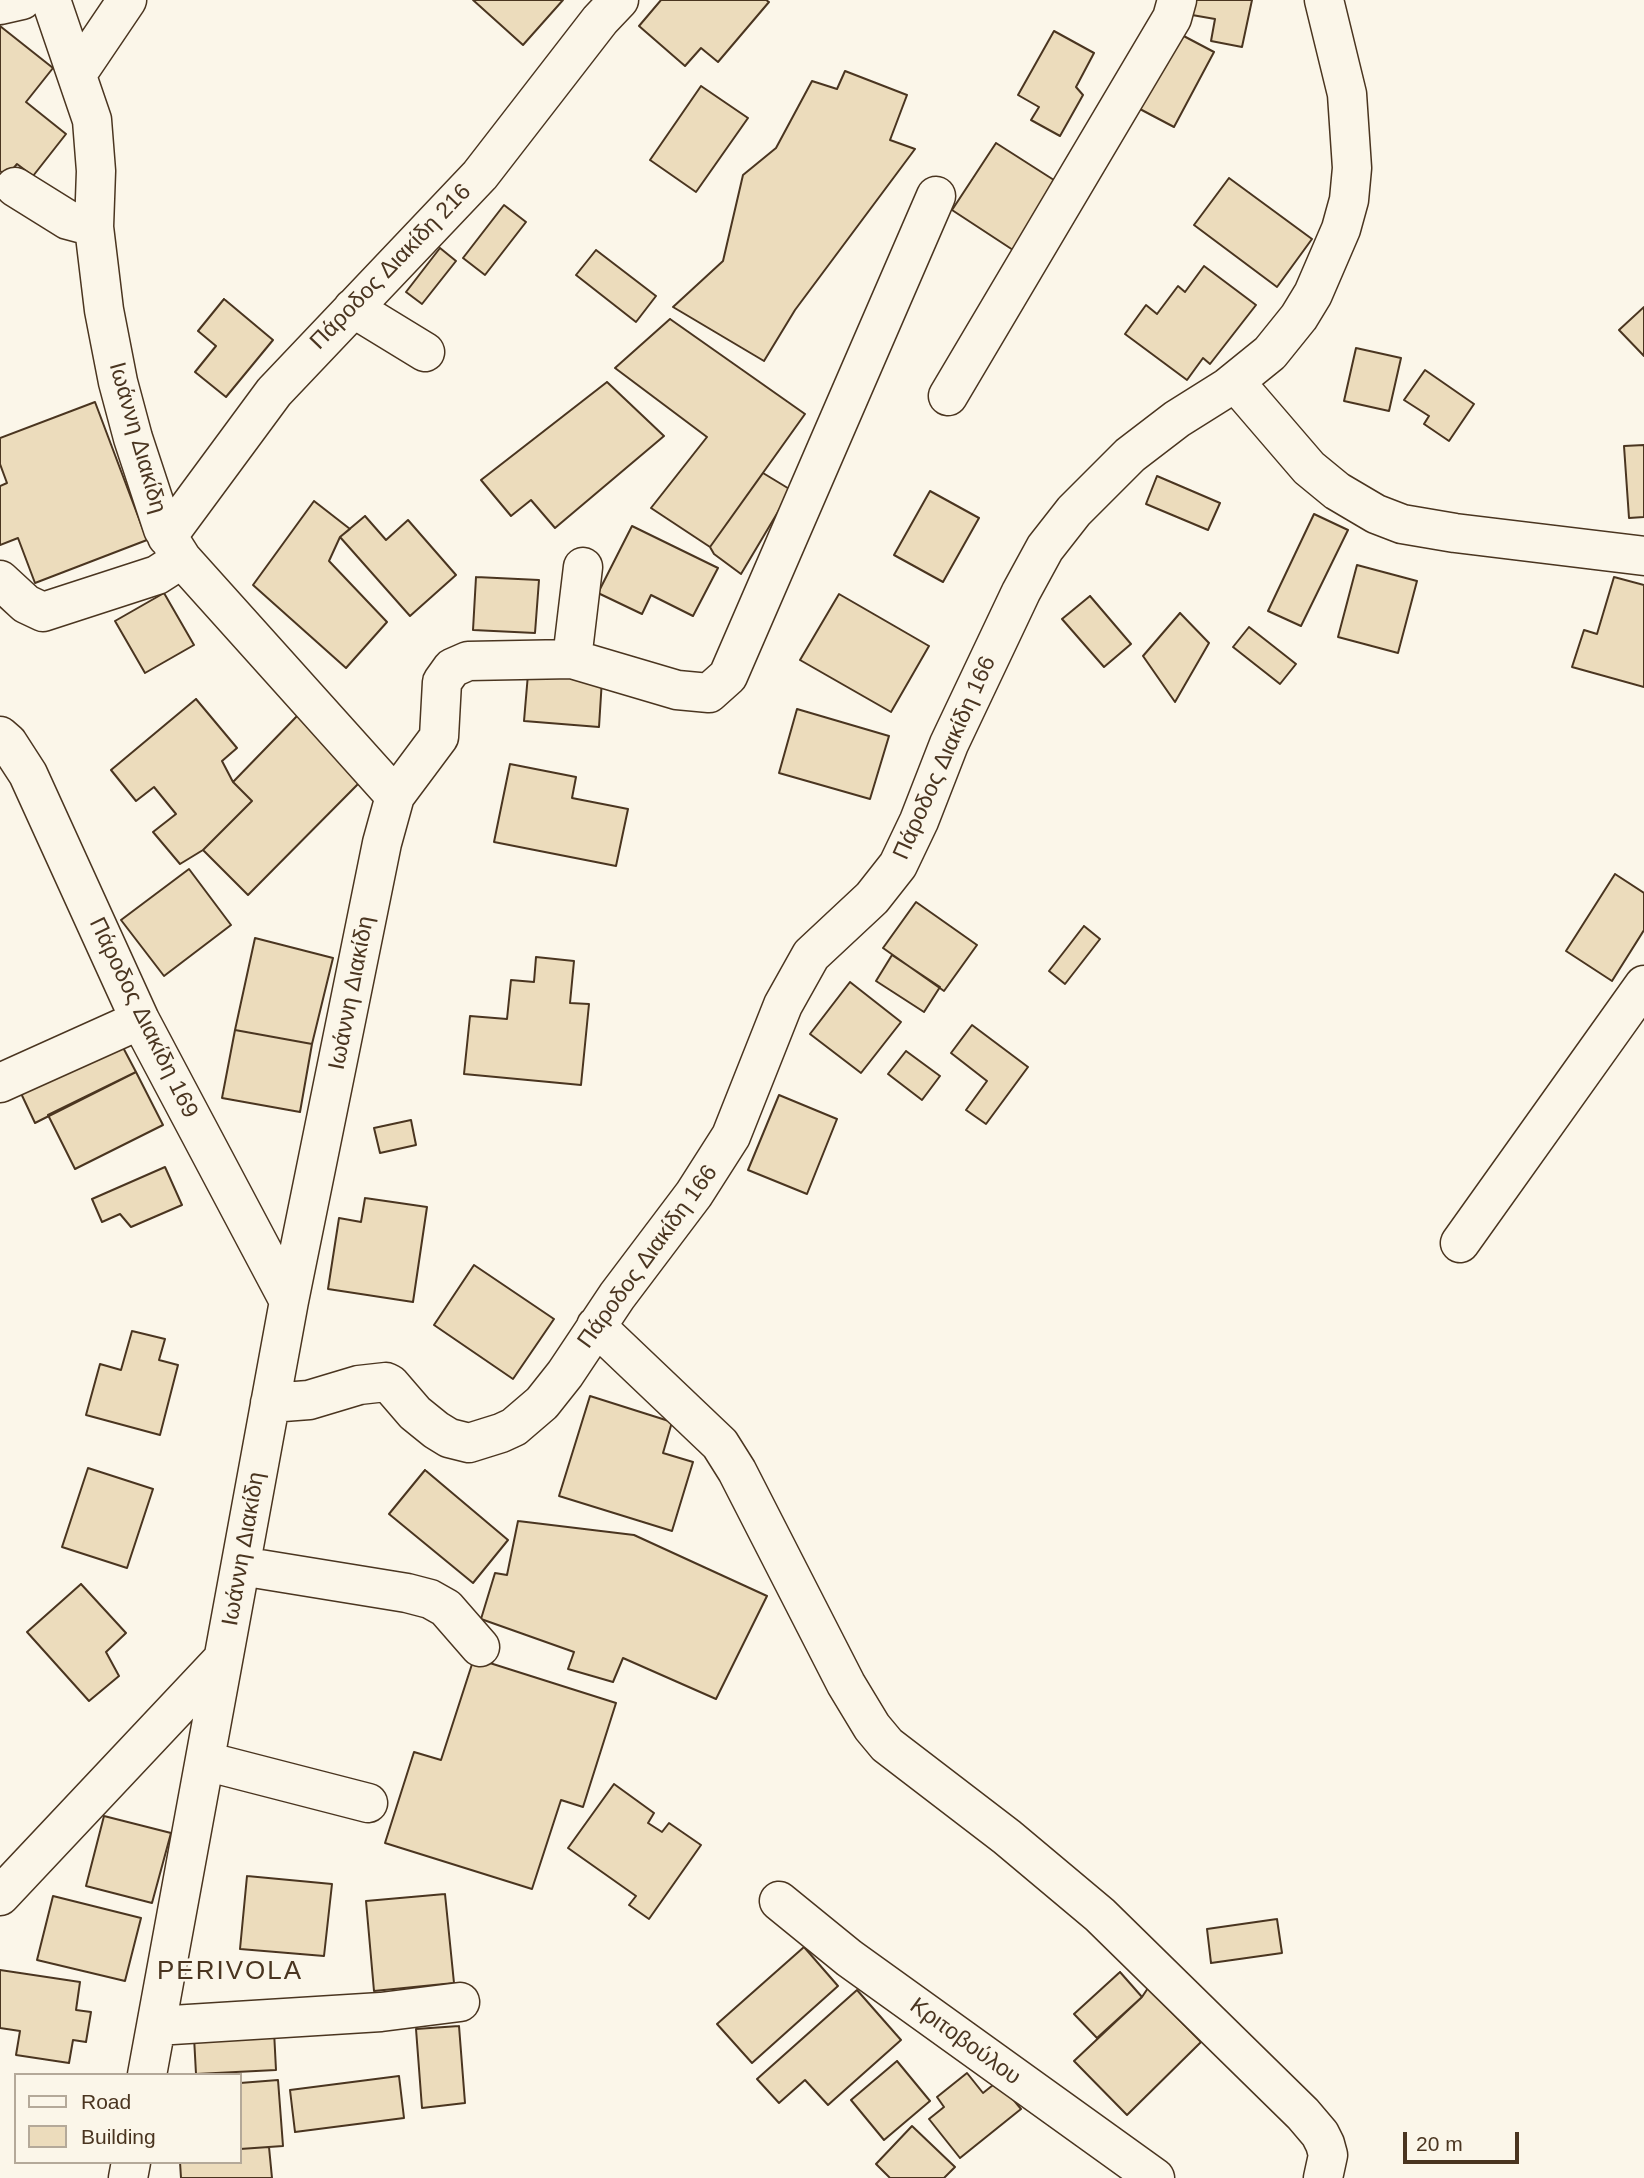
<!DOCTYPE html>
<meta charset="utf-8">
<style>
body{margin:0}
#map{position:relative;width:1644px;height:2178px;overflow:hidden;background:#fbf6e9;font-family:Helvetica,sans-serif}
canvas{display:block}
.legend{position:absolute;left:14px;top:2073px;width:228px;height:91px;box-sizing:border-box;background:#fbf6e9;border:2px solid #b4a999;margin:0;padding:9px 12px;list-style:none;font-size:21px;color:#4a3520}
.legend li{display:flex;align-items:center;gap:14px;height:35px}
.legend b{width:35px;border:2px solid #b4a999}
.scale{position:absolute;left:1403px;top:2132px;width:116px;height:32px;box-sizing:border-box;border:4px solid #4a3520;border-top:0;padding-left:9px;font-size:21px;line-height:24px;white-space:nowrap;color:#4a3520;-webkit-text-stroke:5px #fbf6e9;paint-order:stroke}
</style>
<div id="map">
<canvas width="1644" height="2178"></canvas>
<ul class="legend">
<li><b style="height:9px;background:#fbf6e9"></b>Road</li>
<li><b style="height:19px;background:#ecdcbc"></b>Building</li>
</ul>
<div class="scale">20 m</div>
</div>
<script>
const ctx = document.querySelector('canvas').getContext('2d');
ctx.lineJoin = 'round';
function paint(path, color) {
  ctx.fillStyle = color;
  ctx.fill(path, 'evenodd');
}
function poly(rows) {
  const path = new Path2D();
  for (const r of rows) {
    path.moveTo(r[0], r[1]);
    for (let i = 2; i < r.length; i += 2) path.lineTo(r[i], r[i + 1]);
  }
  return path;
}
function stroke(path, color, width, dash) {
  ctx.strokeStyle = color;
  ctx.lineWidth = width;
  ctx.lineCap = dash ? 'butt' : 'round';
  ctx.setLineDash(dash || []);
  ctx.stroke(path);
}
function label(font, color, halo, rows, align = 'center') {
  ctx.font = font + ' Helvetica,sans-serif';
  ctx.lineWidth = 5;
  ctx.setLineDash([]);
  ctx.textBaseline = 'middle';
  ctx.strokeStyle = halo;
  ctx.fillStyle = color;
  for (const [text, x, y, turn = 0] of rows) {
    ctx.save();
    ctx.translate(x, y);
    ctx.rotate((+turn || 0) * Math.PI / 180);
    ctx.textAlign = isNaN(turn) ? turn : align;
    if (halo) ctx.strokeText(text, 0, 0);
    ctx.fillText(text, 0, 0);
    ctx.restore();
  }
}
const building = poly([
 [473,0,563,0,523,45,473,0],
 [661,0,766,0,769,2,718,62,701,48,685,66,639,26,661,0],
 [1195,0,1252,0,1242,47,1211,41,1215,19,1192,15,1195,0],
 [0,26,53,68,26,102,66,134,33,176,17,164,7,176,0,171,0,26],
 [1054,31,1094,53,1076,87,1083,95,1060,136,1031,120,1039,107,1018,95,1054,31],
 [1178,33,1214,52,1174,127,1138,108,1178,33],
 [845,71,907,95,890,140,915,149,795,310,764,361,673,307,723,261,743,175,776,148,812,81,837,89,845,71],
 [701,86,748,118,696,192,650,160,701,86],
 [996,143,1057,182,1013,250,952,210,996,143],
 [1229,178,1312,239,1277,287,1194,225,1229,178],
 [504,205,526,222,485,275,463,258,504,205],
 [440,248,456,261,422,304,406,292,440,248],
 [596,250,656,296,636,322,576,275,596,250],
 [1204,266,1256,305,1210,364,1203,358,1187,380,1125,334,1146,305,1157,314,1178,286,1185,292,1204,266],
 [224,299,273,340,226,397,195,372,216,346,198,331,224,299],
 [1644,307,1644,356,1619,330,1644,307],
 [670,319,805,414,710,547,651,508,707,437,615,368,670,319],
 [1356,348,1401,358,1389,411,1344,401,1356,348],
 [1425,370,1474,404,1449,441,1424,424,1429,416,1404,400,1425,370],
 [607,382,664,436,555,528,531,500,511,516,481,480,607,382],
 [95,402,147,540,35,583,18,538,0,545,0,486,7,483,0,464,0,438,95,402],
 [1644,445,1644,517,1629,518,1624,446,1644,445],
 [763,473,791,490,741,574,714,554,710,547,763,473],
 [1157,476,1220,503,1208,530,1146,504,1157,476],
 [930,491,979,518,943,582,894,555,930,491],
 [314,501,350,529,340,537,329,561,387,622,346,668,253,585,314,501],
 [1314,514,1348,530,1301,626,1268,611,1314,514],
 [365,516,386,540,408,520,456,575,410,616,340,537,365,516],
 [632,526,718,568,693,616,651,595,642,614,598,593,632,526],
 [1357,565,1417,581,1398,653,1338,637,1357,565],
 [476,577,539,580,535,633,473,630,476,577],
 [1614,577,1644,585,1644,687,1572,667,1584,630,1597,634,1614,577],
 [164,593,194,645,145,673,115,621,164,593],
 [839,594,929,646,891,712,800,660,839,594],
 [1090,596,1131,644,1104,667,1062,619,1090,596],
 [1180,613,1209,643,1175,702,1143,656,1180,613],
 [1249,627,1296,664,1280,684,1233,647,1249,627],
 [528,674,602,679,599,727,524,721,528,674],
 [196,699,237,748,222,761,233,782,252,801,203,850,180,864,153,832,176,814,154,787,136,801,111,770,196,699],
 [797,709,889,736,870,799,779,773,797,709],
 [298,715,363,779,248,895,203,850,252,801,233,782,298,715],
 [510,764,576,777,572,798,628,809,616,866,494,842,510,764],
 [189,869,231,925,164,976,121,920,189,869],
 [1615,874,1644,893,1644,930,1612,981,1566,951,1615,874],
 [916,902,977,945,944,991,883,948,916,902],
 [1084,926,1100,939,1065,984,1049,971,1084,926],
 [255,938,333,958,312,1044,235,1030,255,938],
 [892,955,940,987,924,1012,876,981,892,955],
 [536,957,574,961,570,1003,589,1004,581,1085,464,1074,470,1016,507,1019,511,980,534,982,536,957],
 [850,982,901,1022,861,1073,810,1034,850,982],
 [972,1025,1028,1067,986,1124,966,1110,987,1081,951,1053,972,1025],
 [235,1030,312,1044,300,1112,222,1098,235,1030],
 [118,1038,136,1072,35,1123,18,1087,118,1038],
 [906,1051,940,1076,922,1100,888,1074,906,1051],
 [136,1072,163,1125,75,1169,48,1115,136,1072],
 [779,1095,837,1119,807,1194,748,1170,779,1095],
 [411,1120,416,1145,380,1153,374,1128,411,1120],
 [165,1167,182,1205,131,1227,120,1214,102,1222,92,1199,165,1167],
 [365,1198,427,1207,413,1302,328,1289,339,1218,361,1222,365,1198],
 [474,1265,554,1319,513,1379,434,1325,474,1265],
 [132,1331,165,1339,159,1360,178,1365,160,1435,86,1415,100,1364,121,1370,132,1331],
 [590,1396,672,1422,663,1453,693,1462,672,1531,559,1496,590,1396],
 [88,1468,153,1489,127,1568,62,1547,88,1468],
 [425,1470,508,1540,473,1583,389,1514,425,1470],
 [518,1521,634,1535,767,1596,716,1699,623,1658,613,1682,568,1669,574,1652,481,1619,495,1573,507,1575,518,1521],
 [81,1584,126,1633,106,1652,119,1676,89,1701,27,1632,81,1584],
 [474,1658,616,1703,583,1807,561,1800,532,1889,385,1843,414,1752,441,1760,474,1658],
 [614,1784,654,1813,648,1823,662,1832,669,1823,701,1845,649,1919,629,1905,636,1896,568,1848,614,1784],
 [104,1816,171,1833,152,1903,86,1886,104,1816],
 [247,1876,332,1884,324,1956,240,1949,247,1876],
 [445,1894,454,1983,374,1991,366,1901,445,1894],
 [53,1896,141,1918,125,1981,37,1960,53,1896],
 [1277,1919,1282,1953,1211,1963,1207,1929,1277,1919],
 [804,1947,838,1986,752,2063,717,2024,804,1947],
 [0,1970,80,1982,76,2010,91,2012,86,2042,73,2040,69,2063,16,2055,20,2031,0,2028,0,1970],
 [1120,1972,1142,1997,1097,2038,1074,2014,1120,1972],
 [1148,1988,1201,2042,1127,2115,1074,2061,1142,1997,1148,1988],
 [857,1990,901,2040,828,2105,805,2080,779,2103,757,2079,857,1990],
 [459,2026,465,2103,422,2108,416,2029,459,2026],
 [274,2031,276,2070,196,2074,194,2037,274,2031],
 [897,2061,930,2101,884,2140,851,2100,897,2061],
 [967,2073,983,2093,998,2081,1021,2109,960,2158,929,2119,944,2107,937,2097,967,2073],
 [399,2076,404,2118,295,2132,290,2090,399,2076],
 [278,2080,283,2146,240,2149,240,2083,278,2080],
 [912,2126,955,2167,944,2178,890,2178,876,2164,912,2126],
 [269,2147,272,2178,181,2178,180,2162,240,2162,240,2149,269,2147]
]);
const minor = poly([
 [51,0,92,120,96,171,94,227,104,310,118,382,133,438,163,529,182,559,395,796,382,843,289,1301,147,2075],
 [0,5,22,0],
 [77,74,127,0],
 [15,187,68,220,94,227],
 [353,308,425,352],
 [1235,382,1309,468,1337,491,1376,514,1402,524,1455,533,1644,556],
 [948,396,1172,18,1177,0],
 [167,537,274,392,480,175,600,20,619,0],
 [0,580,26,604,43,612,157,575,182,559],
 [572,659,583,567],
 [0,736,8,743,28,774,140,1020,289,1301],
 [395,796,439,737,442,682,452,668,468,661,572,659,677,690,709,693,728,676,936,196],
 [0,1083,140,1020],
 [1460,1243,1644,985],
 [596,1326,720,1444,737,1471,846,1684,872,1727,887,1745,1007,1837,1100,1915,1303,2114,1320,2134,1325,2144,1328,2155,1323,2178],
 [270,1403,309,1400,359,1385,386,1382,390,1384,415,1413,436,1430,449,1438,469,1443,501,1433,514,1427,542,1403,565,1374,617,1296,694,1194,731,1136,783,1005,811,955,872,898,898,865,919,821,949,744,1021,592,1045,548,1074,511,1130,455,1177,419,1228,387,1270,353,1299,317,1313,294,1341,229,1349,200,1352,168,1347,94,1324,0],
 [241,1566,407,1593,430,1599,446,1608,480,1647],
 [205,1761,368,1803],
 [0,1896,223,1659],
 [779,1901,849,1958,1155,2178],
 [156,2026,381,2012,460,2002],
 [128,2178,131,2162]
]);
const streetNames = [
 ["Πάροδος Διακίδη 216",391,267,-46],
 ["Ιωάννη Διακίδη",137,438,74],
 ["Πάροδος Διακίδη 166",945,758,-66],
 ["Ιωάννη Διακίδη",352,993,-79],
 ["Πάροδος Διακίδη 169",143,1018,64],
 ["Πάροδος Διακίδη 166",648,1257,-54],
 ["Ιωάννη Διακίδη",244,1549,-80],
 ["Κριτοβούλου",965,2042,36]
];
const quarterNames = [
 ["PERIVOLA",230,1972]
];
paint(building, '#ecdcbc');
stroke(building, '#4a3520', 2);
stroke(minor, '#4a3520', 41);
stroke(minor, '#fbf6e9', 38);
label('23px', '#4a3520', '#fbf6e9', streetNames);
ctx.letterSpacing = '2px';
label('26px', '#4a3520', '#fbf6e9', quarterNames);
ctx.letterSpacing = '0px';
</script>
